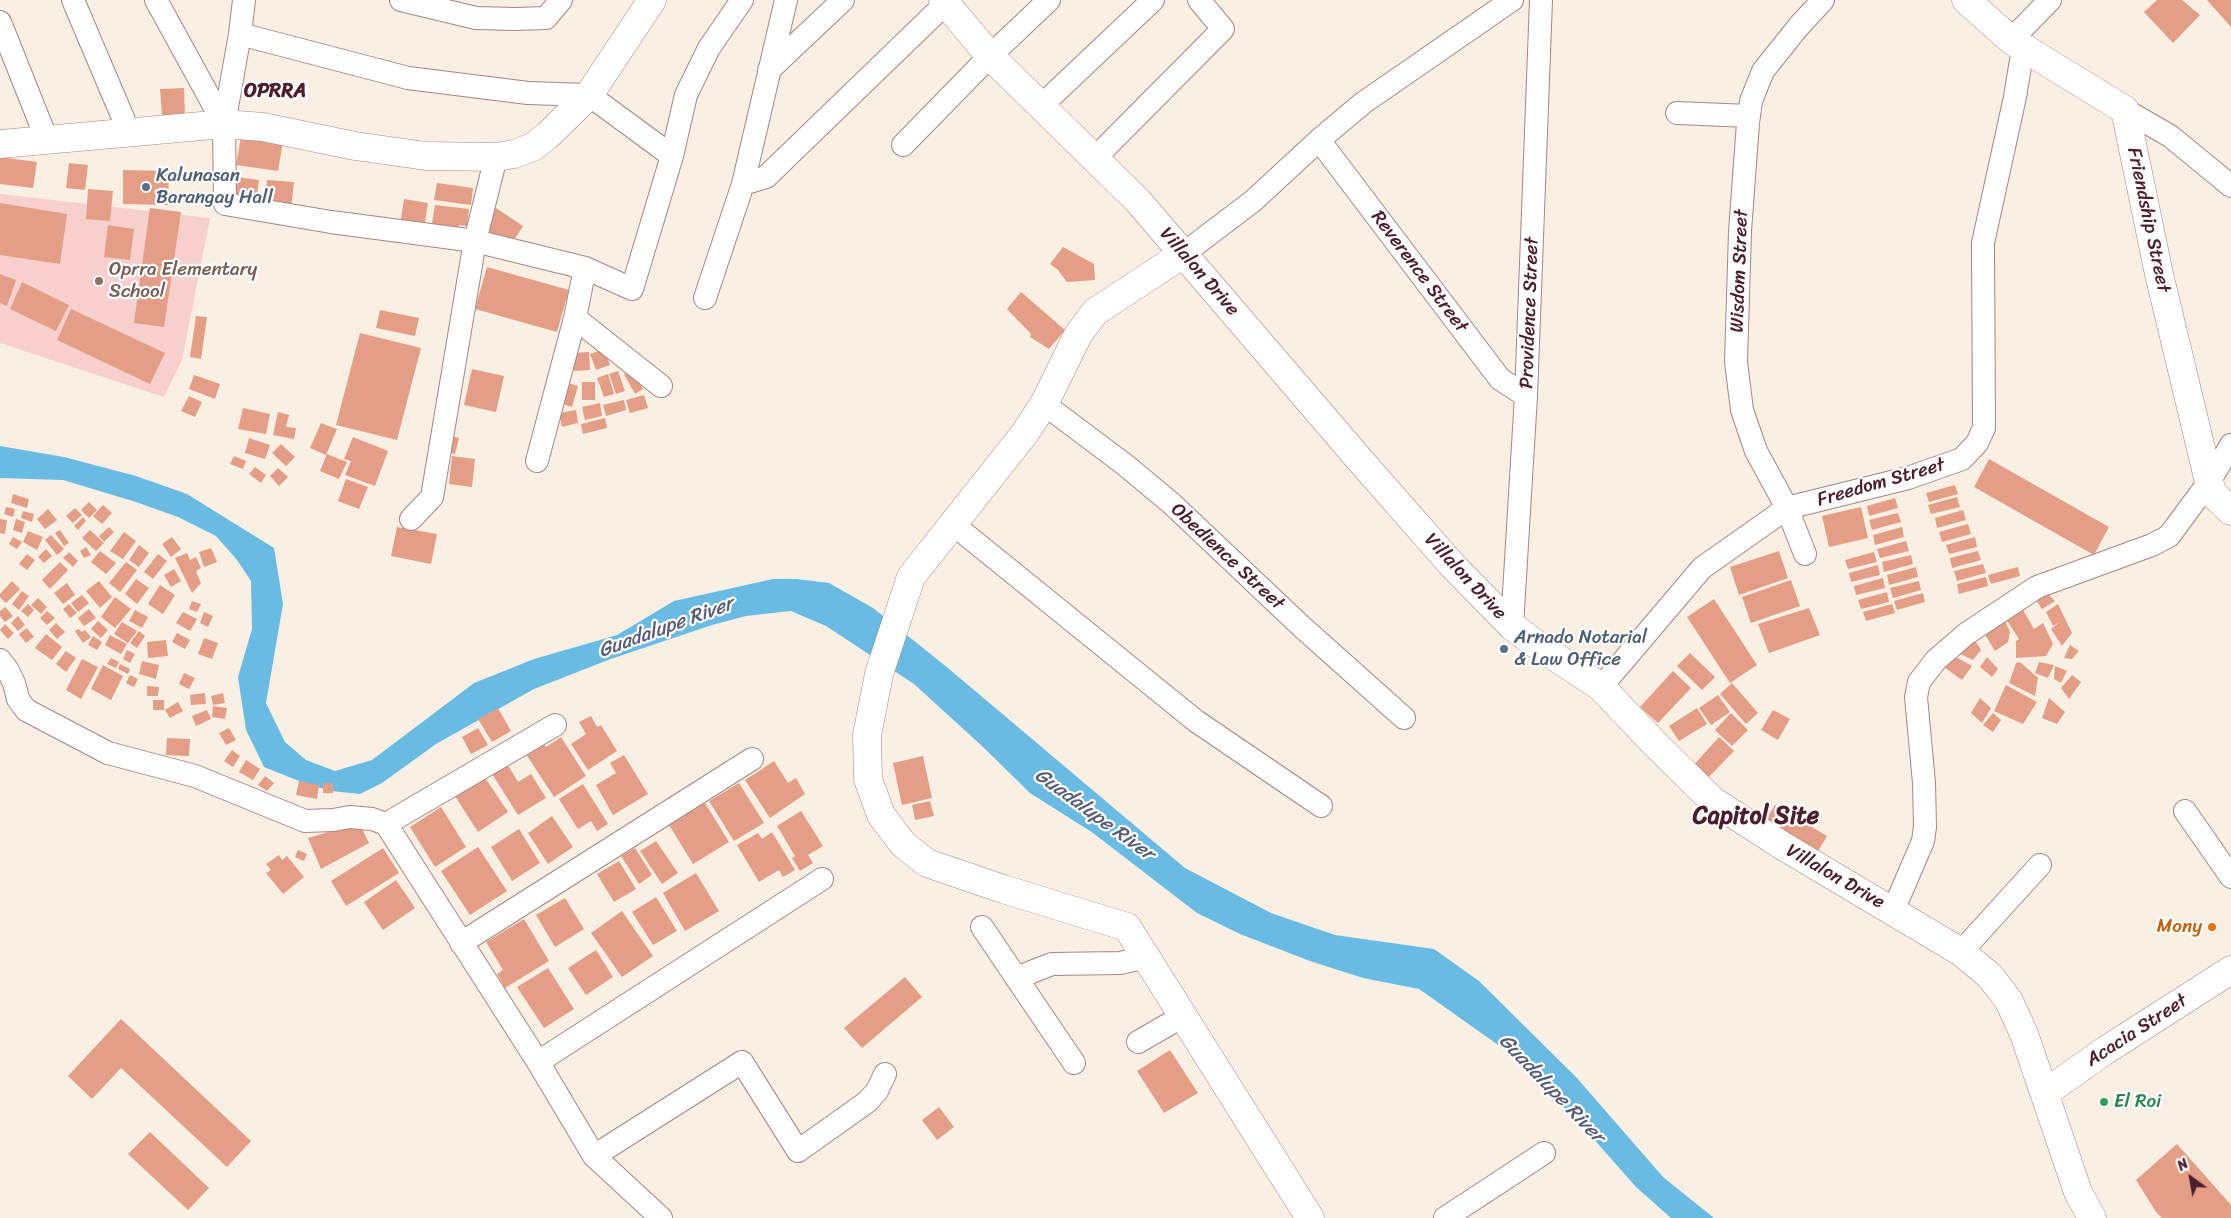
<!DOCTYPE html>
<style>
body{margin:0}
#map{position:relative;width:2231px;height:1218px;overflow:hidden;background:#faefe3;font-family:Sriracha,sans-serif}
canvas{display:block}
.north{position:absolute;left:2166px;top:1153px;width:50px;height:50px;-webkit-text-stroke:4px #fff;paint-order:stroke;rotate:328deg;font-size:14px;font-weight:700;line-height:20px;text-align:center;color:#4a1f2b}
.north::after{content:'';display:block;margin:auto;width:18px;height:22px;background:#4a1f2b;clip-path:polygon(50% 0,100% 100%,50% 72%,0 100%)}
</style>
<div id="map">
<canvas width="2231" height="1218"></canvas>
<div class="north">N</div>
</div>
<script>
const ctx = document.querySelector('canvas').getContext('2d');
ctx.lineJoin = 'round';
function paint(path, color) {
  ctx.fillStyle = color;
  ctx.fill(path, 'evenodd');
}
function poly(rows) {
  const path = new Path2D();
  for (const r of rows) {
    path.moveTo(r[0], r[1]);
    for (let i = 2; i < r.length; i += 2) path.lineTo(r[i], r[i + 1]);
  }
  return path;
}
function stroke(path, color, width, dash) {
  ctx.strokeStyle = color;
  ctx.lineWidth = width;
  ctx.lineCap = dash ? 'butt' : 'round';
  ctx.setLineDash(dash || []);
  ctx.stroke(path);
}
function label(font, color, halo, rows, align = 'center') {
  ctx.font = font + ' Sriracha,sans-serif';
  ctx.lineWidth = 4.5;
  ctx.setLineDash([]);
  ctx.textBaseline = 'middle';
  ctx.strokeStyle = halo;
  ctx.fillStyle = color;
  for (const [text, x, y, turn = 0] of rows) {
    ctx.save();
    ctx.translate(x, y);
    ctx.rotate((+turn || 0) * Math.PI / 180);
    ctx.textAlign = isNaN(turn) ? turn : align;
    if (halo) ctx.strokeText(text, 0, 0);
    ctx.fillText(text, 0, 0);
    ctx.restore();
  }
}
const built = poly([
 [0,194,210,218,182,360,164,397,0,343]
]);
const water = poly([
 [0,446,64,457,136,476,187,494,274,548,283,604,266,703,285,742,306,760,335,771,372,760,474,683,534,659,617,635,674,601,773,579,797,579,829,583,873,608,948,668,1185,868,1271,913,1335,935,1434,949,1479,981,1577,1078,1663,1177,1714,1218,1671,1218,1636,1187,1591,1136,1518,1059,1419,989,1363,978,1310,961,1240,934,1197,913,1093,833,1030,793,982,746,914,684,826,626,791,611,746,616,712,625,608,660,534,689,436,744,382,783,360,794,332,791,309,785,264,767,246,730,238,677,252,629,251,581,237,560,216,536,178,517,136,502,63,480,0,478]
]);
const building = poly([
 [2157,0,2182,0,2200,15,2173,43,2144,12],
 [2207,0,2231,0,2231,27],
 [184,88,185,115,162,116,160,89],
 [241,136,283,142,278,171,236,165],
 [0,157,37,162,33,188,0,184],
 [69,163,88,165,85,190,66,188],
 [123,170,169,171,168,205,123,204],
 [236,177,259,180,256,203,234,201],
 [267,180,294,182,291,209,265,207],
 [437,183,473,188,471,205,434,200],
 [88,189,113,191,110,221,86,219],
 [404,199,428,203,424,229,400,225],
 [0,203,67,214,60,264,0,255],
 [435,205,469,209,467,226,459,225,455,234,432,223],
 [150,208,181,212,164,327,134,323],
 [496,208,523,226,509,248,482,231],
 [108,225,134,229,130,260,104,257],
 [1063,247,1094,264,1095,280,1067,282,1058,270,1050,264],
 [487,267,569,290,557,332,475,309],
 [0,274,16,280,7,306,0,303],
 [22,282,69,305,56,331,10,309],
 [1021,292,1065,330,1049,349,1030,337,1031,334,1007,309],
 [71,309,165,353,150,384,57,340],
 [380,310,419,318,415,336,376,328],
 [196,316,207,317,201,359,190,357],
 [360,333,421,348,397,440,336,425],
 [604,349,610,365,596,370,590,354],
 [589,352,590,370,574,371,573,353],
 [472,369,504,376,496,412,464,405],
 [631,369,643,389,635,394,624,374],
 [618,371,625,391,616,394,609,374],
 [608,374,614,394,604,397,597,378],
 [194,375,220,384,215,399,189,389],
 [565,382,578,386,572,407,559,403],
 [582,382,595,382,595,400,582,400],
 [644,395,648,408,630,413,626,400],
 [189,396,202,402,195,417,181,411],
 [624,400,626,410,606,416,603,405],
 [600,403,602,416,585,420,582,407],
 [243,408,270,414,266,434,238,429],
 [576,410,578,423,562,427,559,413],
 [278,412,289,415,286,427,296,428,294,439,273,435],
 [605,418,607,428,583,434,581,424],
 [321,423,337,429,326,455,310,448],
 [447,435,459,438,455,454,442,451],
 [353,437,388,451,375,486,345,475,351,461,344,459],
 [249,438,270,445,265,459,245,453],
 [281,444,295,457,286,466,272,453],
 [327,454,347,462,339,479,320,471],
 [234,456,246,461,243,469,230,464],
 [452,456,475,459,472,487,449,484],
 [1989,459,2109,527,2094,555,1974,487],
 [255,467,266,475,261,483,249,474],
 [278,468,288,477,279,486,270,476],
 [346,479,368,487,359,509,338,501],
 [1955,485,1958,494,1929,502,1926,493],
 [13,494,29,499,27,508,11,503],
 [1957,497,1960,507,1931,514,1928,505],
 [1895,498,1898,508,1869,516,1867,506],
 [89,502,97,510,89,518,81,510],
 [103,505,112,513,102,524,93,516],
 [6,507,15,509,13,517,4,514],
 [1861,507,1868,538,1829,547,1822,516],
 [75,508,82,515,73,523,66,516],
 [48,509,57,520,45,529,37,519],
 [1963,510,1966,520,1937,528,1935,518],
 [23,511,34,514,32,522,21,518],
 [1898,513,1901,522,1872,530,1869,520],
 [83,517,86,521,78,530,74,526],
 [0,519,7,520,5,534,0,533],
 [16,519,25,522,22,533,13,530],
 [1968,524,1971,534,1942,542,1939,532],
 [109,527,114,532,104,542,99,536],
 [397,527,437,534,431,564,391,556],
 [1902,527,1904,537,1875,545,1873,535],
 [60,530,69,543,64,546,55,533],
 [90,530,104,543,96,551,82,538],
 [28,531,43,537,37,550,23,542],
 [124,532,136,541,123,559,110,551],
 [51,535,64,549,57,555,45,540],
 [13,537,22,542,17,549,9,544],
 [172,537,181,549,171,557,162,544],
 [1975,537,1977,547,1949,554,1946,545],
 [1906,541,1909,551,1880,558,1877,549],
 [139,545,149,553,139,567,129,560],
 [86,547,91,555,84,558,80,551],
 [211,548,217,562,204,567,199,552],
 [46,549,52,556,44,563,38,557],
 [100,551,116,563,106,574,91,562],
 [1779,551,1788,578,1739,595,1730,567],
 [1978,551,1981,560,1952,568,1950,558],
 [69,552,78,561,73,567,63,558],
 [1874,552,1877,562,1848,569,1845,560],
 [187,553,190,560,196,557,201,568,196,571,201,583,192,593,175,558],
 [27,554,35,560,27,570,19,564],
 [158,554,167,561,153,579,144,572],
 [1911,555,1913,564,1884,572,1882,562],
 [60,562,68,570,50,589,42,580],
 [126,562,137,570,120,592,109,583],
 [1983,564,1986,573,1957,581,1954,571],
 [1878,565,1880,575,1851,582,1849,573],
 [1916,567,1918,577,1889,585,1887,575],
 [2018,567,2020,576,1991,584,1988,575],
 [174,569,181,581,171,587,164,575],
 [1986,577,1988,586,1959,594,1957,584],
 [1883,578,1885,588,1856,595,1854,586],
 [136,579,149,588,137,604,125,594],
 [1791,580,1800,606,1751,623,1742,597],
 [12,581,20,589,6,603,0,597,0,594],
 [99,581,112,597,100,608,86,591],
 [1919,581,1921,590,1893,598,1890,588],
 [67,583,75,595,63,604,54,593],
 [160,585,175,595,163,614,148,604],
 [22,591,29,596,19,610,12,604],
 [1887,592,1889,602,1861,609,1858,600],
 [2046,592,2055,601,2042,609,2034,597],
 [1923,593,1925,602,1897,610,1894,601],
 [82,595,89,603,78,612,71,603],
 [115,597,131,609,115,628,101,617],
 [38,598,47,607,41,614,31,605],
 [1714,599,1757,665,1730,683,1687,617],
 [192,601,201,604,197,612,189,609],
 [28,604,34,610,28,617,21,611],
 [69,604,77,613,70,618,63,609],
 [1892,604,1895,613,1866,621,1863,612],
 [2058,604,2072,633,2062,646,2051,629,2060,622,2053,626,2046,612],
 [5,607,13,616,5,622,0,616,0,611],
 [1809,608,1820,635,1769,653,1758,624],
 [2022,608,2034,629,2043,623,2053,644,2046,656,2016,658,2016,641,2019,639,2006,619],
 [89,609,96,618,84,626,78,618],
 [135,610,148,617,142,628,129,621],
 [47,611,55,618,47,625,40,618],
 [183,612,197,619,190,631,176,623],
 [204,612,213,616,208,627,200,623],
 [18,616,25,625,18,631,11,623],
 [98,621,108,630,101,638,91,629],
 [2005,621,2010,632,2008,642,1995,651,1984,633],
 [122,622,137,631,128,643,114,634],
 [56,623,65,632,57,639,49,630],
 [5,624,14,633,8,639,0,630],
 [27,628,34,637,26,643,19,634],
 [78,629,82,632,85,630,91,637,83,643,75,631],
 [139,631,145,636,137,648,130,643],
 [177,633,190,640,185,649,172,642],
 [46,634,62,647,52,660,35,648],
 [110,635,127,644,121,654,105,645],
 [93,636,102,642,97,650,88,645],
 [1973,637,1981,650,1973,660,1956,652],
 [204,638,218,643,212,659,198,654],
 [166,640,168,656,148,658,147,642],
 [2070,645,2079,651,2072,659,2064,658],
 [127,650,135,654,130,663,123,659],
 [66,651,76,658,66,672,56,664],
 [1690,653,1715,677,1702,690,1677,666],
 [1987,657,1998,669,1992,677,1980,667],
 [111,658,119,662,116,668,107,664],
 [1958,658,1972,666,1962,680,1937,662],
 [82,659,98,667,81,699,66,690],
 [142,661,159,665,156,679,139,674],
 [2020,662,2038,678,2035,696,2009,683,2016,663],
 [2039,662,2054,665,2048,678,2035,673],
 [120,664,130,669,128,674,118,669],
 [103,665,123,676,111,700,91,689],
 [2055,666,2067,671,2061,683,2054,679],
 [1673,671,1691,688,1658,723,1640,707],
 [184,673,195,678,189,689,179,684],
 [130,675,138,679,134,687,126,683],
 [2072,675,2081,682,2069,699,2061,688],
 [1732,683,1758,713,1746,724,1720,694],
 [2006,685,2037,702,2023,724,1994,711],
 [147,686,159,687,158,696,147,696],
 [205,693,206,704,191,705,190,695],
 [223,693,225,703,213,705,211,696],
 [1718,695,1730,712,1711,725,1699,708],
 [1980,698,1991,708,1982,723,1971,713],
 [2049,698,2065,712,2057,724,2042,718],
 [153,700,164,700,164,710,153,710],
 [178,702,183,711,170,718,165,710],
 [213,706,227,708,225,719,212,717],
 [498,708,511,731,492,742,478,719],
 [1697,708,1707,724,1679,741,1669,726],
 [207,710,211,719,196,726,192,716],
 [1773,710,1790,719,1778,740,1761,730],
 [1731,713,1748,730,1732,746,1715,730],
 [1993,713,2001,720,1993,732,1983,725],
 [591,716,597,727,601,725,617,751,588,770,571,744,586,734,579,722],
 [229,728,236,740,226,745,219,733],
 [478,728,488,745,471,754,462,737],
 [561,737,586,776,554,797,524,751,541,740,546,747],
 [1719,737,1734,751,1706,780,1692,767],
 [167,738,190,739,189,756,166,755],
 [232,750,240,756,233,767,224,761],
 [624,755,648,794,613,815,596,785,616,773,610,763],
 [923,756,932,798,902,805,893,763],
 [246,760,260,769,253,780,239,772],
 [774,761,788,783,796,778,805,794,770,818,745,780],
 [508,765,518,782,531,774,546,798,518,815,492,774],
 [265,776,274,783,267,791,258,785],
 [484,776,508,812,478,832,455,796],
 [299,781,319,785,317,799,296,795],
 [323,783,333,783,333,793,323,793],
 [739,783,764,823,734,841,709,801],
 [583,784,608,824,597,831,591,821,578,829,559,799],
 [930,801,934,816,915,820,912,805],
 [705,803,729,842,693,864,669,825],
 [1775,805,1827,836,1816,855,1763,824],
 [441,807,466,847,435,867,410,827],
 [801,811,823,846,808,855,813,863,800,871,792,858,795,856,777,826],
 [552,816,573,847,548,864,528,833],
 [359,823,369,843,321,869,308,838],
 [519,829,540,863,512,881,491,847],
 [772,832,795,870,783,877,779,870,759,882,737,845,758,833,762,839],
 [656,841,678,873,662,884,640,851],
 [478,847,507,891,470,915,441,871],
 [383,848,399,873,346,906,331,881],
 [635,848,652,875,639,884,621,856],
 [298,850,307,854,304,861,295,857],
 [279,855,282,860,287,856,304,877,283,894,266,873,271,870,266,864],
 [619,861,636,889,614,902,597,874],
 [696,873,719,911,685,931,663,893],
 [396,880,415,908,383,930,364,902],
 [656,897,677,931,653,945,632,912],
 [565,898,584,929,555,947,536,915],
 [622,911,653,956,622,977,591,933],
 [524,919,549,961,505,988,497,974,503,970,486,942],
 [596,950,613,977,586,995,568,968],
 [548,968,574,1009,544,1028,517,987],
 [905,977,922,997,862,1048,844,1028],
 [121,1019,251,1141,227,1167,121,1068,92,1099,68,1076],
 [1170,1050,1198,1093,1164,1113,1137,1071],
 [939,1107,954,1127,937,1140,922,1120],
 [150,1132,209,1188,188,1210,128,1154],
 [2177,1144,2231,1205,2231,1218,2162,1218,2156,1212,2136,1180]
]);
const minor = poly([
 [73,0,129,132],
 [156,0,224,124],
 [244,0,240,34,224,124,225,204,331,222,475,241,585,268,632,289,672,156,686,95,709,48,742,0],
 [401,0,476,18,515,19,546,18,561,0],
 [0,22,47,140],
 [240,34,408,78,528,93,589,95,672,156],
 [2011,40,2050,0],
 [769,70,843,0],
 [1041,106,1153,0],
 [2125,110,2170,136,2231,186],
 [1677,113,1749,116],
 [1319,140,1500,379,1526,396],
 [903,145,990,56,1049,0],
 [1095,158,1223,29,1199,0],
 [743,184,766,177,946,3],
 [1183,254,1253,201,1319,140,1363,103,1512,0],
 [705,298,743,184,786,0],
 [575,318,661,386],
 [1044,404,1124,464,1171,503,1301,626,1404,718],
 [537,461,575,318,585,268],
 [411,519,432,497,475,241,496,157],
 [954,525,1196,721,1321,806],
 [1805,554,1787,508,1756,451,1742,410,1736,362,1740,231,1748,123,1751,101,1763,71,1799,26,1823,0],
 [1512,626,1526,396,1541,0],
 [0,660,7,669,14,683,18,699,26,710,108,753,195,776,305,821,333,820,350,817,372,819,386,824,538,1062,594,1156,661,1218],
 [1601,687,1702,568,1787,508,1908,478,1962,459,1977,443,1984,428,1983,243,2015,97,2023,48],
 [2185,811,2231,877],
 [386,824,555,725],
 [1893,911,1923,841,1925,827,1924,783,1916,697,1919,682,1936,660,1966,634,2037,587,2152,545,2169,536,2209,482,2231,445],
 [982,927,1074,1063],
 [461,943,752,759],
 [1961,952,2040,865],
 [1016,978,1052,964,1120,963,1147,957],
 [1138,1042,1183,1016],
 [538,1062,822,879],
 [594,1156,742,1062,798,1151,867,1102,877,1091,885,1074],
 [1445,1218,1544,1153]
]);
const tertiary = poly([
 [943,0,990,56,1138,201,1359,459,1453,566,1512,626,1537,645,1601,687,1655,744,1713,801,1783,846,1961,952,1990,976,2009,1001,2024,1034,2078,1192,2092,1218],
 [1966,0,2011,40,2125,110,2159,274,2209,482,2213,494,2231,511],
 [0,144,224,124,263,127,355,146,426,156,496,157,514,154,533,147,548,135,589,95,652,0],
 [1183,254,1095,312,1078,335,1044,404,1025,433,911,577,879,674,867,735,868,779,881,815,903,844,927,863,1003,889,1127,927,1310,1218],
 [2045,1093,2106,1050,2231,970]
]);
const markers = [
 [146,187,5,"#5c6f8a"],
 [99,281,5,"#8d6e63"],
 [1504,649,5,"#5c6f8a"],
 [2212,927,5,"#e8710a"],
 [2104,1102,5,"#2e9e5b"]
];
const serviceNames = [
 ["Kalunasan",156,176],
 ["Barangay Hall",156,198],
 ["Arnado Notarial",1514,638],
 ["& Law Office",1514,660]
];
const streetNames = [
 ["Friendship Street",2148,220,78],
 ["Wisdom Street",1740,271,-88],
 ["Villalon Drive",1199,272,49],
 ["Reverence Street",1419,272,53],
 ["Providence Street",1530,313,-88],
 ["Freedom Street",1881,483,-16],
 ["Obedience Street",1227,557,43],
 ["Villalon Drive",1465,577,47],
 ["Villalon Drive",1835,877,30],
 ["Acacia Street",2137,1031,-33]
];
const educationNames = [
 ["Oprra Elementary",109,270],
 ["School",109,292]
];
const foodNames = [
 ["Mony",2202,927]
];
const leisureNames = [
 ["El Roi",2114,1102]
];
const neighbourhoodNames = [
 ["OPRRA",275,92]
];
const waterNames = [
 ["Guadalupe River",666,628,-20],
 ["Guadalupe River",1094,815,36],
 ["Guadalupe River",1551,1089,46]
];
const districtNames = [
 ["Capitol Site",1756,817]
];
paint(built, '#f7d0cd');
paint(water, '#69bbe4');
paint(building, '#e59e86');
stroke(minor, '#a28787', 24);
stroke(tertiary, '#a28787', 29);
stroke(minor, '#fff', 22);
stroke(tertiary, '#fff', 28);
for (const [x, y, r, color] of markers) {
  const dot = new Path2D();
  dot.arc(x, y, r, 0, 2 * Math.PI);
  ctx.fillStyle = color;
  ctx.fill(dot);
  stroke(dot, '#fff', 2);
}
label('19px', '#4e5e75', '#fff', serviceNames, 'left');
label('19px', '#4a1f2b', '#fff', streetNames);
label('19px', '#785e54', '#fff', educationNames, 'left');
label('19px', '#c56008', '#fff', foodNames, 'right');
label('19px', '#27864d', '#fff', leisureNames, 'left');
label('bold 20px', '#4a1f2b', '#fff', neighbourhoodNames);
label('italic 20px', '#565d75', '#fff', waterNames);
label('bold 24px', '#4a1f2b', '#fff', districtNames);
</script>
